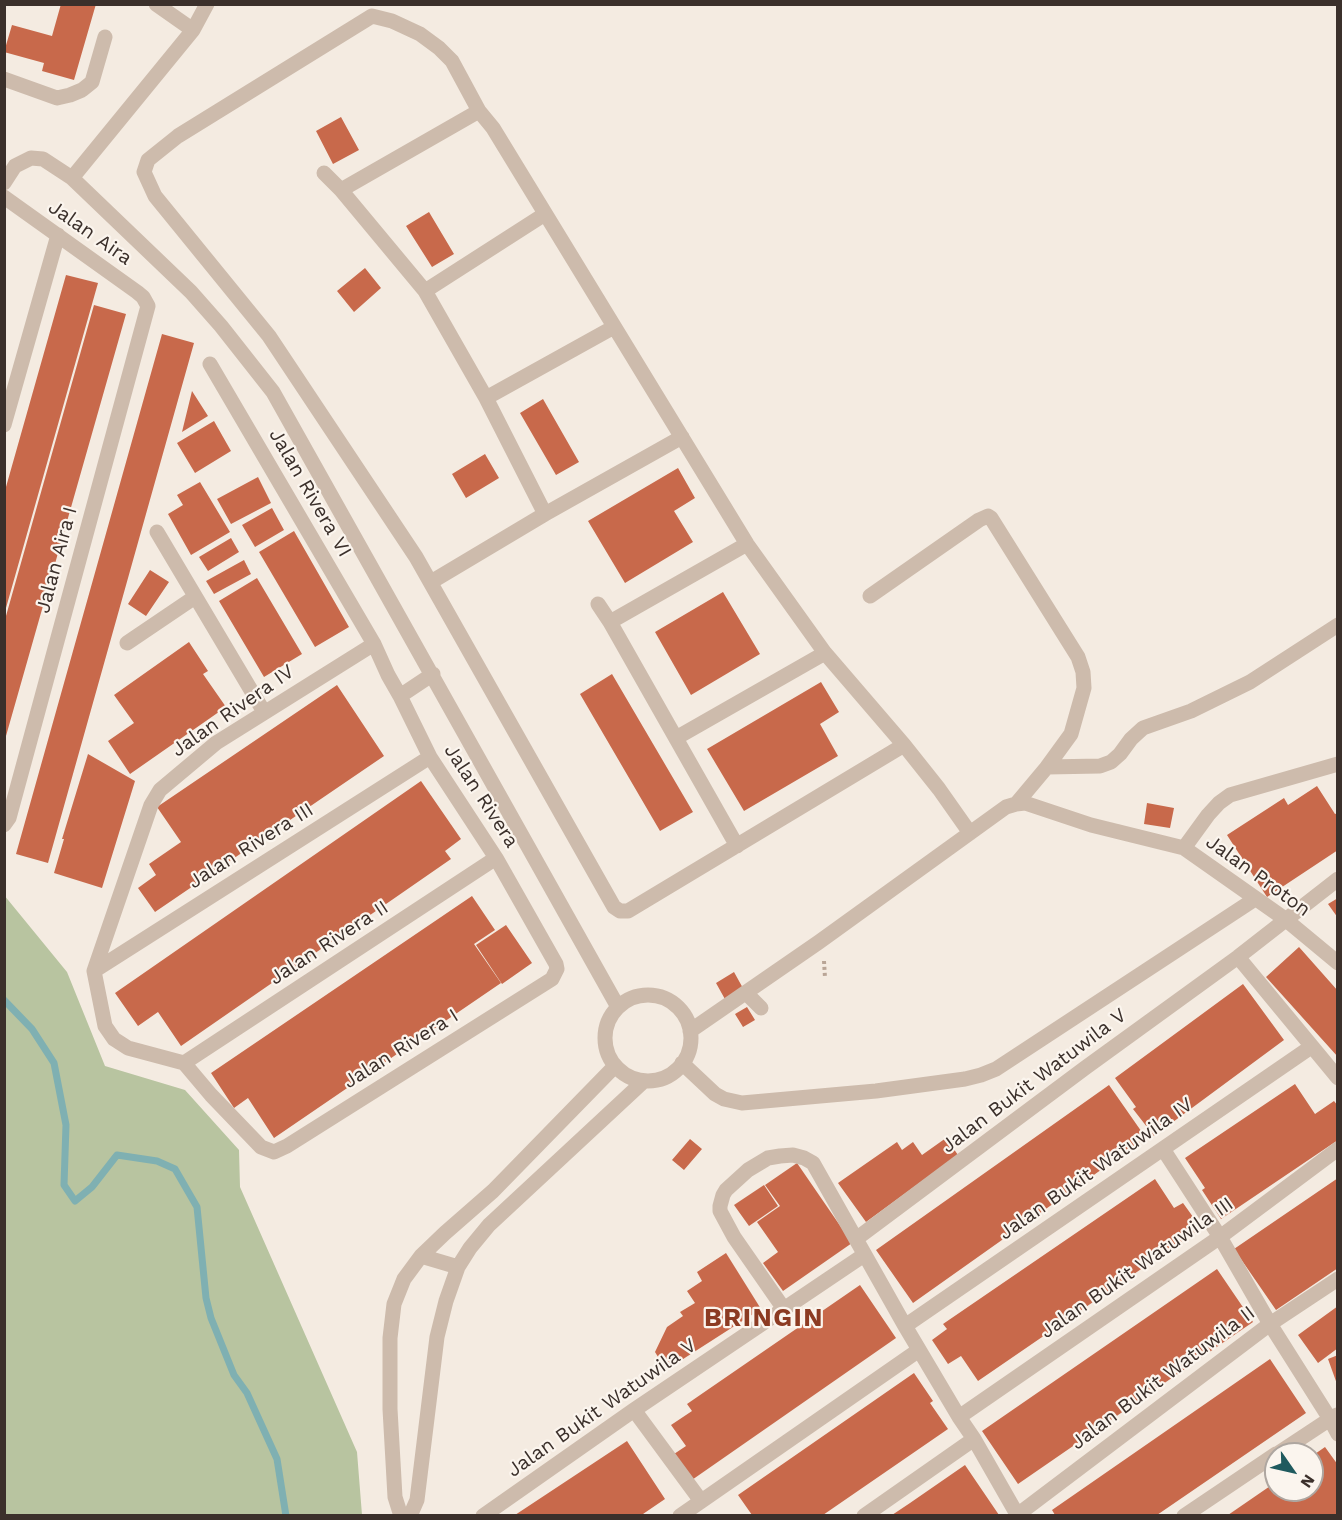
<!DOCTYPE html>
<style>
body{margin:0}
#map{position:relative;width:1342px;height:1520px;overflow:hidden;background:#f4ebe1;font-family:"Work Sans",sans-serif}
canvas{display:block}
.frame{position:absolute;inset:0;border:6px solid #3b302b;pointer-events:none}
.north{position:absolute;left:1264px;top:1442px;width:60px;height:60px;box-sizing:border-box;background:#fbf5ee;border:2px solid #aea6a0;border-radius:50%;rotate:124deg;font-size:16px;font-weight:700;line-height:24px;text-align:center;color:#3b302b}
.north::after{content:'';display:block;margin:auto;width:21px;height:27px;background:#1f5a5e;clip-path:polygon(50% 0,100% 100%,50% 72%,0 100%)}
</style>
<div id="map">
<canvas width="1342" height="1520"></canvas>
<div class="frame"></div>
<div class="north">N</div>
</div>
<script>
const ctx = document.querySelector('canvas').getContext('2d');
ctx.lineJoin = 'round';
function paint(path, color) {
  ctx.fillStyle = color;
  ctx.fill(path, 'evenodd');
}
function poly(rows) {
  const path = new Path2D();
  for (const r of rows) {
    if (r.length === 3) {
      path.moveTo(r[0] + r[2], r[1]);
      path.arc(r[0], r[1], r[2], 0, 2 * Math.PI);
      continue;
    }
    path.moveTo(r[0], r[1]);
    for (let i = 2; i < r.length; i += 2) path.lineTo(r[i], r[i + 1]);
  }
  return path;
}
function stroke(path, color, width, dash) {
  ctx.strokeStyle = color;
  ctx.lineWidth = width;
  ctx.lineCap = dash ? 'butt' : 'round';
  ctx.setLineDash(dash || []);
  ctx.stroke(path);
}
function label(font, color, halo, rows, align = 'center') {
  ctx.font = font + ' "Work Sans",sans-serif';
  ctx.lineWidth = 4.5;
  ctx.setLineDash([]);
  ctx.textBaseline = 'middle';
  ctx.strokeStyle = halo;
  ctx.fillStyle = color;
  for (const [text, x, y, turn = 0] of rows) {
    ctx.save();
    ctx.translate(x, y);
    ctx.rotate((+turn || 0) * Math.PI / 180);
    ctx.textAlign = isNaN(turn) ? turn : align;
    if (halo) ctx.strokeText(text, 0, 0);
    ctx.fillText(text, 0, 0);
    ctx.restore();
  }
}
const green = poly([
 [4,895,67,972,105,1066,185,1090,239,1150,240,1187,357,1452,362,1515,5,1515]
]);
const stream = poly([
 [4,1000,32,1029,54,1063,66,1125,64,1185,75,1201,92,1187,117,1155,157,1161,175,1169,197,1207,206,1298,211,1318,234,1375,247,1393,277,1459,286,1516]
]);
const building = poly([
 [61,4,96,4,74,80,42,71,44,63,4,52,12,25,52,36],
 [341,117,359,150,333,164,316,131],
 [429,212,454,254,432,267,406,226],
 [365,268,381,288,354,312,337,291],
 [66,275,98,283,4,615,4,494],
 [94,305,126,314,4,743,4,623],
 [162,334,194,343,48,863,16,854],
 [192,391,208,416,182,432],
 [543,399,579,462,556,475,520,413],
 [214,421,231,451,195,473,177,443],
 [485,454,499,478,466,498,452,474],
 [678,468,695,498,674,511,693,542,625,583,588,521],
 [258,477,271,503,231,524,217,499],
 [200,482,230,532,191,555,168,514,183,505,177,495],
 [272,508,284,530,255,547,242,525],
 [294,531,349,627,315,647,259,552],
 [231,538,239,552,208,571,199,557],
 [244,560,251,574,214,594,206,581],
 [150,570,169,582,146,616,128,604],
 [257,578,302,654,264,677,219,601],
 [723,592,760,654,691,695,655,632],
 [189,642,208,671,203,674,226,707,130,774,108,741,134,723,114,695],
 [612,674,693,812,660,831,580,694],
 [821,682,839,712,820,724,838,756,744,811,707,749],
 [337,685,384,756,155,912,138,888,156,875,149,864,181,842,157,807],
 [88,754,135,781,102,888,54,873,64,839,62,839],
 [421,781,461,839,445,851,451,859,181,1046,158,1012,138,1026,115,993],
 [1317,786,1335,814,1338,813,1338,850,1267,897,1227,835,1284,798,1288,805],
 [1147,803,1174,808,1170,828,1144,824],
 [472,896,495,930,474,944,501,983,274,1138,248,1098,234,1108,211,1073],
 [1338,898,1338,918,1328,904],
 [506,925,532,963,502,984,476,945],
 [1299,947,1338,991,1338,1057,1266,977],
 [734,972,744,990,726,1001,716,983],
 [1243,984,1284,1040,1154,1136,1133,1109,1136,1107,1115,1078],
 [747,1007,755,1020,743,1027,735,1014],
 [1295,1084,1315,1114,1334,1101,1338,1106,1338,1140,1221,1219,1202,1190,1205,1188,1185,1158],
 [1109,1085,1146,1138,913,1303,876,1250],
 [946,1138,958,1155,866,1222,838,1183,897,1142,902,1150,913,1142,922,1155],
 [690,1139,702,1149,684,1170,672,1160],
 [797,1163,852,1243,783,1291,763,1263,778,1252,757,1222,780,1206,765,1185],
 [1338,1178,1338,1268,1276,1310,1234,1249],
 [1155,1179,1174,1208,1183,1203,1201,1228,978,1381,961,1356,948,1364,932,1340,947,1329,943,1324],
 [764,1185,778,1206,749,1226,734,1205],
 [726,1253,761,1309,666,1370,655,1352,667,1327,683,1316,680,1312,695,1303,687,1291,702,1281,697,1272],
 [1217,1269,1253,1322,1018,1484,982,1431],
 [860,1285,896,1338,689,1482,671,1456,686,1446,671,1425,692,1411,687,1404],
 [1338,1306,1338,1348,1318,1363,1298,1335],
 [1338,1355,1338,1384,1337,1384,1328,1359],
 [1270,1359,1306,1413,1157,1515,1055,1515,1052,1510],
 [914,1373,933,1401,930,1403,948,1429,823,1515,752,1515,738,1495],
 [627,1441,665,1499,643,1514,641,1515,515,1515],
 [1325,1447,1338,1465,1338,1515,1228,1515,1276,1482,1276,1490,1312,1490,1312,1456],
 [965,1465,999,1515,892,1515,910,1503]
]);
const path = poly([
 [824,961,825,978]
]);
const minor = poly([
 [156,4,193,30],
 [4,79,57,98,70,95,82,90,92,82,105,37],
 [324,173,341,190,425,291,486,398,545,514],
 [72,178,193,30,207,4],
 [4,183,15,166,31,158,43,159,72,178,191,292,221,326,273,392,618,1007],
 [341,190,479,111,493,128,747,544,825,653,904,745,628,911,620,911,614,907,416,557,269,336,155,196,144,172,148,160,178,136,372,16,392,21,420,34,439,48,452,61,479,111],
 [4,197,137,292,143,297,148,306,9,818,4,825],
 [425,291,545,214],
 [210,364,374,644,388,675,400,696,430,757,496,858,556,964,557,969,552,979,287,1146,274,1152,261,1147,211,1095,184,1063,128,1048,114,1039,105,1026,94,971,151,805,160,790,216,743,374,644],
 [486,398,614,327],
 [4,425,58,235],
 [157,532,264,712],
 [431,582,545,514,682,437],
 [870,596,979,520,988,516,991,518,1078,657,1083,672,1084,688,1071,734,1047,767],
 [598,604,610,622,737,846],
 [610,622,747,544],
 [127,643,195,597],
 [400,696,433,674],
 [676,738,825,653],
 [904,745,939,789,970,833],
 [1016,804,1047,767,1100,766,1111,762,1120,754,1131,739,1143,728,1191,711,1250,682,1338,625],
 [1184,848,1208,815,1219,803,1230,795,1338,764],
 [1238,957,1338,1078],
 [94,971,430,757],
 [746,993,761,1008],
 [648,1038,43],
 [690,1031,819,942,1006,807,1016,804,1025,803,1091,825,1184,848,1285,919,1338,963],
 [184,1063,496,858],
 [682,1063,715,1094,724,1099,742,1103,876,1091,965,1079,981,1075,996,1069,1255,899],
 [1163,1149,1220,1237,1270,1324,1330,1419,1338,1434],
 [856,1239,1085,1068,1238,957,1338,879],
 [421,1256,458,1267],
 [784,1309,734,1237,720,1211,720,1206,723,1195,726,1190,748,1170,768,1158,780,1156,793,1155,804,1158,813,1163,905,1326,959,1417,974,1439,1018,1516],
 [905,1326,1311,1047],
 [634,1410,701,1501],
 [959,1417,1220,1237,1338,1149],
 [1277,1454,1330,1419,1337,1415],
 [401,1516,395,1497,390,1409,390,1338,394,1304,404,1279,421,1256,445,1233,493,1191,615,1066],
 [410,1516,417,1500,437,1337,446,1301,458,1267,470,1248,489,1225,644,1081],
 [483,1516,634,1410,864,1255],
 [680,1516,919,1350],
 [864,1516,974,1439],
 [1016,1516,1270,1324,1338,1279],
 [1184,1516,1276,1454]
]);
const streetNames = [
 ["Jalan Aira",90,233,35],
 ["Jalan Rivera VI",310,493,60],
 ["Jalan Aira I",57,560,-75],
 ["Jalan Rivera IV",233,711,-35],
 ["Jalan Rivera",481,796,57],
 ["Jalan Rivera III",251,846,-32],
 ["Jalan Proton",1258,876,36],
 ["Jalan Rivera II",329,943,-33],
 ["Jalan Rivera I",401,1049,-32],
 ["Jalan Bukit Watuwila V",1034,1081,-37],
 ["Jalan Bukit Watuwila IV",1096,1169,-35],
 ["Jalan Bukit Watuwila III",1137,1268,-35],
 ["Jalan Bukit Watuwila II",1163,1378,-37],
 ["Jalan Bukit Watuwila V",602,1408,-35]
];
const districtNames = [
 ["BRINGIN",764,1318]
];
paint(green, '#b8c4a0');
stroke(stream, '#7fb0b2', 7);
paint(building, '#c8694b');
stroke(path, '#b9a596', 4, [3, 3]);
stroke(minor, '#cdbbac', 15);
label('20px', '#3b302b', '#fbf5ee', streetNames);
ctx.letterSpacing = '1.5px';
label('bold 26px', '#8c3b22', '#fbf5ee', districtNames);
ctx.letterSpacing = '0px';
</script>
